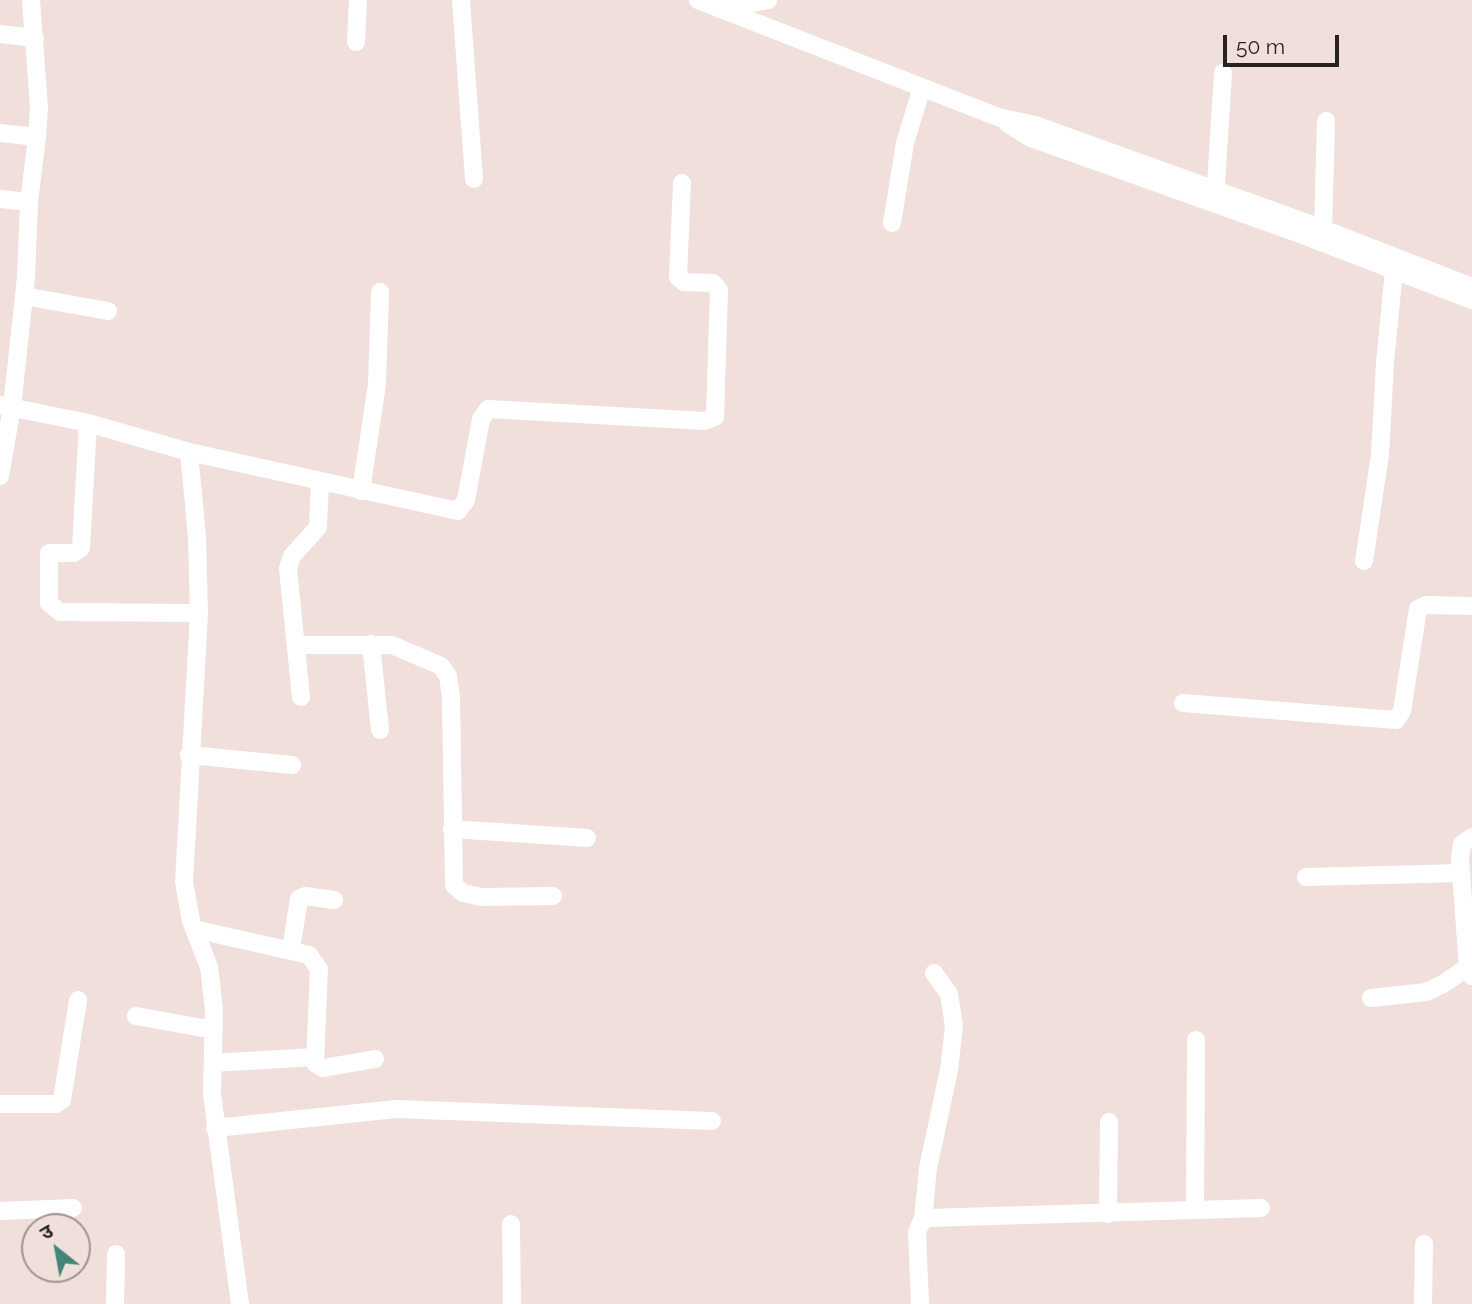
<!DOCTYPE html>
<meta charset="utf-8">
<style>
body{margin:0}
#map{position:relative;width:1472px;height:1304px;overflow:hidden;background:#f0dfdb;font-family:Raleway,"Noto Sans Devanagari",sans-serif}
canvas{display:block}
.north{position:absolute;left:21px;top:1213px;width:70px;height:70px;box-sizing:border-box;background:#f0dfdb;border:2px solid #a09391;border-radius:50%;rotate:329deg;font-size:19px;font-weight:700;line-height:28px;text-align:center;color:#282221}
.north::after{content:'';display:block;margin:auto;width:24px;height:32px;background:#438577;clip-path:polygon(50% 0,100% 100%,50% 72%,0 100%)}
.scale{position:absolute;left:1223px;top:35px;width:116px;height:32px;box-sizing:border-box;border:4px solid #282221;border-top:0;padding-left:9px;font-size:21px;line-height:24px;white-space:nowrap;color:#282221;-webkit-text-stroke:5px #f0dfdb;paint-order:stroke}
</style>
<div id="map">
<canvas width="1472" height="1304"></canvas>
<div class="north">उ</div>
<div class="scale">50 m</div>
</div>
<script>
const ctx = document.querySelector('canvas').getContext('2d');
ctx.lineJoin = 'round';
function poly(rows) {
  const path = new Path2D();
  for (const r of rows) {
    path.moveTo(r[0], r[1]);
    for (let i = 2; i < r.length; i += 2) path.lineTo(r[i], r[i + 1]);
  }
  return path;
}
function stroke(path, color, width, dash) {
  ctx.strokeStyle = color;
  ctx.lineWidth = width;
  ctx.lineCap = dash ? 'butt' : 'round';
  ctx.setLineDash(dash || []);
  ctx.stroke(path);
}
const minor = poly([
 [461,0,474,179],
 [698,0,998,117,1035,125,1307,223,1472,287],
 [720,8,768,0],
 [0,34,35,38],
 [356,42,358,0],
 [1007,123,1031,138,1303,235,1472,300],
 [0,133,37,137],
 [0,199,29,202],
 [1215,200,1223,73],
 [892,223,905,143,922,87],
 [1323,229,1326,121],
 [24,296,108,311],
 [0,405,88,423,189,452,458,511,466,500,481,419,488,409,705,421,715,417,719,290,713,283,684,282,678,277,682,183],
 [88,423,81,548,74,553,49,553,49,603,60,612,199,613],
 [189,452,197,537,199,613,184,882,191,921,209,967,214,1010,212,1094,240,1304],
 [0,476,12,407,26,277,29,202,37,137,39,107,31,0],
 [361,491,377,384,380,292],
 [1364,561,1380,455,1385,363,1395,259],
 [371,644,380,730],
 [296,645,392,645,441,666,448,676,451,697,454,885,463,893,482,897,553,896],
 [301,697,288,569,292,556,318,527,320,482],
 [1183,703,1396,720,1402,711,1418,609,1426,605,1472,606],
 [189,755,292,765],
 [452,829,587,838],
 [1472,837,1462,844,1460,859,1468,967,1472,976],
 [1306,877,1461,873],
 [194,929,309,955,319,969,315,1063,323,1068,375,1059],
 [291,949,299,899,305,896,334,900],
 [1371,998,1426,992,1443,984,1468,967],
 [136,1016,214,1030],
 [213,1063,314,1057],
 [0,1104,56,1104,62,1100,78,1000],
 [215,1128,396,1109,712,1121],
 [1195,1210,1196,1040],
 [0,1211,73,1208],
 [1108,1214,1109,1122],
 [923,1220,928,1168,949,1070,954,1026,949,994,934,973],
 [511,1224,512,1304],
 [115,1304,116,1254],
 [920,1304,917,1232,921,1223,927,1218,1261,1208],
 [1423,1304,1424,1244]
]);
stroke(minor, '#fff', 18);
</script>
